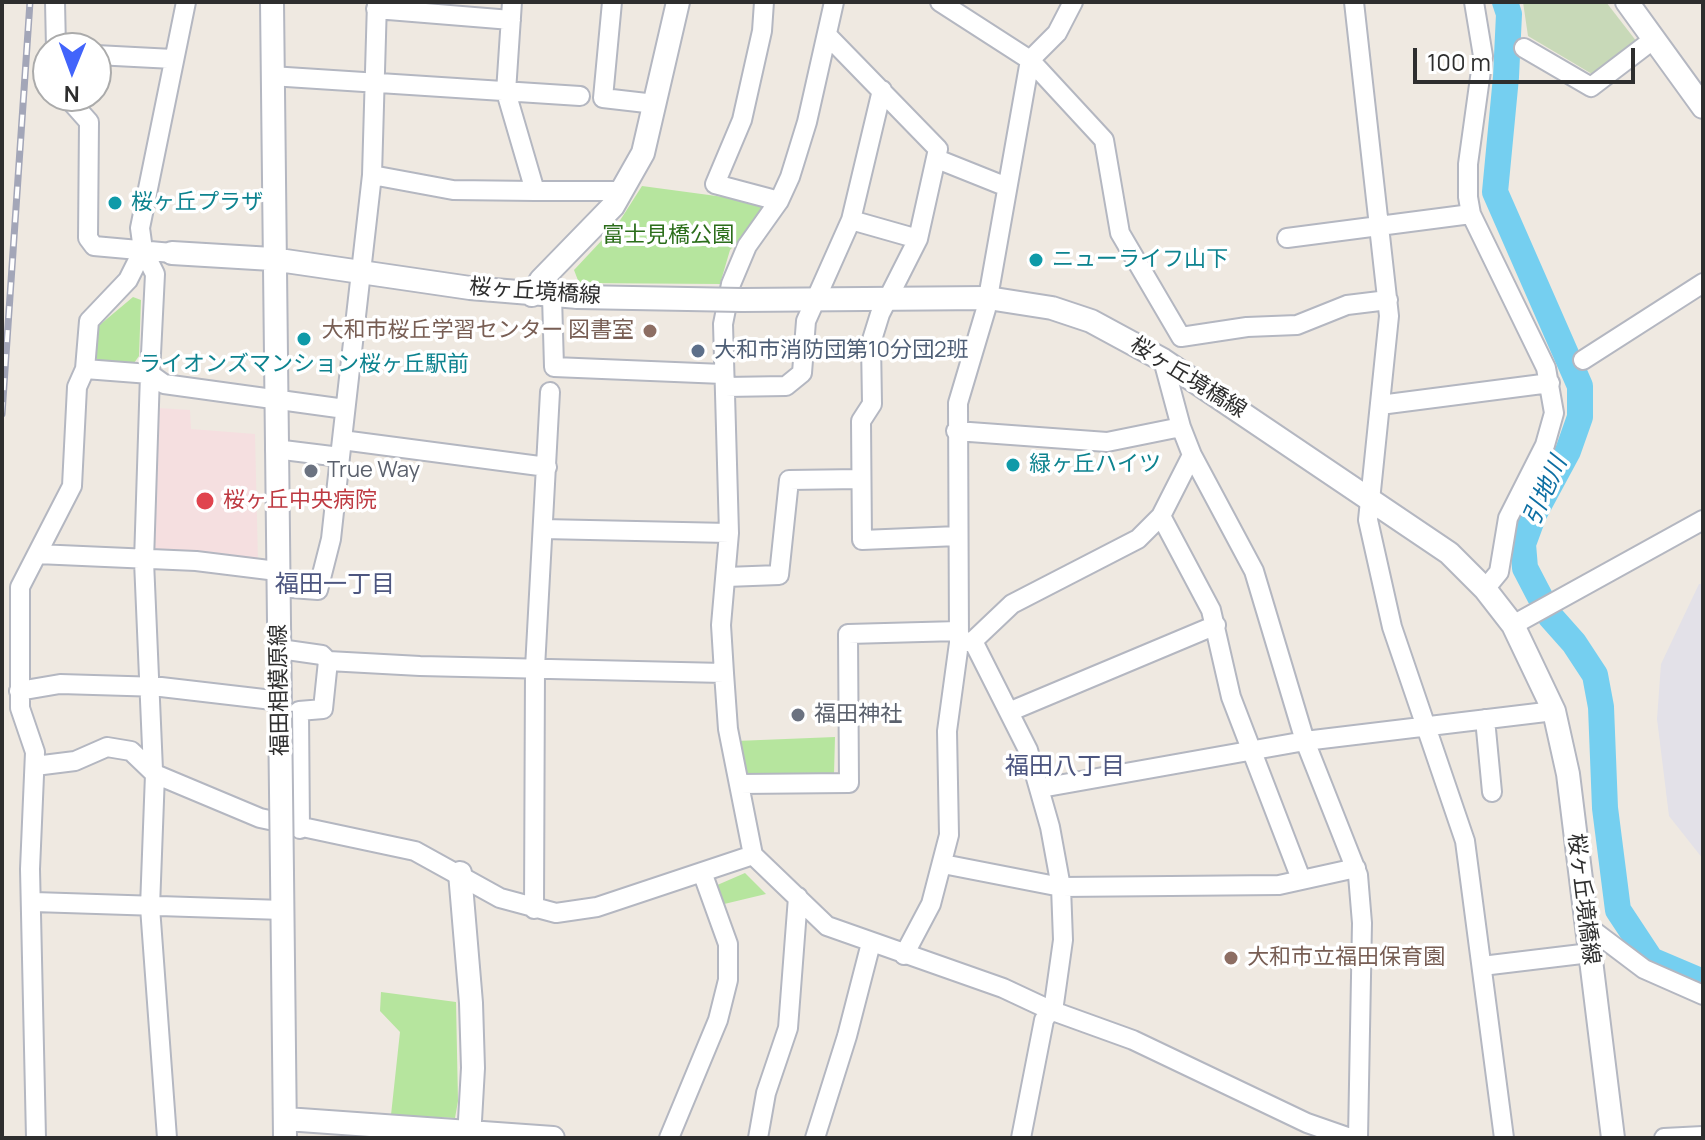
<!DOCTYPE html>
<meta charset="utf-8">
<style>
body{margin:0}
#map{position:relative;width:1705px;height:1140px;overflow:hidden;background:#efe9e1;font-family:Manrope,sans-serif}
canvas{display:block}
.frame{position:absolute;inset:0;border:4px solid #2e2e2e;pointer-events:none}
.north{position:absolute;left:32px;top:32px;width:80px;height:80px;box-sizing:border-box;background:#fff;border:2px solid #ababab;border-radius:50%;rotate:181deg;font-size:22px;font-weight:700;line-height:32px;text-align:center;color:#2e2e2e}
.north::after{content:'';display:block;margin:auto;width:28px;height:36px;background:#4264fb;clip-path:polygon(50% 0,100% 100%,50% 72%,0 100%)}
.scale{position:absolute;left:1413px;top:48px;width:222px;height:36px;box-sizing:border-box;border:4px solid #2e2e2e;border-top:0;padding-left:10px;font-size:24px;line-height:28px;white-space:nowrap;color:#2e2e2e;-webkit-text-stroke:6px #fff;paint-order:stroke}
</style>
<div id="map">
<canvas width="1705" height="1140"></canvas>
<div class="frame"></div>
<div class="north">N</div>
<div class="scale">100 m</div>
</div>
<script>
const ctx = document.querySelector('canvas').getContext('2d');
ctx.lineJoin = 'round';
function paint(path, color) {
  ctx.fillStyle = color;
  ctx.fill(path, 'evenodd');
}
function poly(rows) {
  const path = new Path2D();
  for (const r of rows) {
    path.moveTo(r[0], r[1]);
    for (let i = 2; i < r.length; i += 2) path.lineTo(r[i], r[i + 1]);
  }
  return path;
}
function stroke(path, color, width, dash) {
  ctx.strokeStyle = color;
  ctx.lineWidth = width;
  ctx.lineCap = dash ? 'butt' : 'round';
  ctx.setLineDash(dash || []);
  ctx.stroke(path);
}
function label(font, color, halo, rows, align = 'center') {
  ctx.font = font + ' Manrope,"Noto Sans JP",sans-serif';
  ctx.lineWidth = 7;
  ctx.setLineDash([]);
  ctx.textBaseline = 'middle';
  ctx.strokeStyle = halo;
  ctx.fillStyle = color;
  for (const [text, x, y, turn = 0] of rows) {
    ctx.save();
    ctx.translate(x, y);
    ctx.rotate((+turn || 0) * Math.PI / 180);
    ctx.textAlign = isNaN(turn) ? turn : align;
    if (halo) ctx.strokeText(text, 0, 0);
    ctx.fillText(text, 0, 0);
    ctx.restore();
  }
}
const industrial = poly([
 [1699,584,1703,584,1703,859,1669,816,1657,719,1661,664]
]);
const medical = poly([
 [158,408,190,410,191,429,255,434,258,562,156,554,150,549]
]);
const green = poly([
 [642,186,761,202,764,214,730,250,720,284,579,283,574,270,619,222],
 [133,297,141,300,139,356,134,363,97,360,96,328],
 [835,737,834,774,744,777,736,741],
 [745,873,766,894,720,905,715,886],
 [381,992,456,1002,458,1101,455,1118,391,1115,400,1032,380,1011]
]);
const cemetery = poly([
 [1523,2,1606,2,1637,42,1592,74,1528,36]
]);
const river = poly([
 [1505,2,1509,14,1506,77,1495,192,1580,386,1580,417,1568,451,1534,514,1523,544,1525,568,1550,616,1574,643,1595,675,1601,707,1605,808,1618,910,1651,960,1703,982]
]);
const minor = poly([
 [55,2,56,48],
 [512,2,506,92,535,191,622,191],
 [612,2,603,98,655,104],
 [764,2,762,31,742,120,715,184,779,201],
 [834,2,807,122,790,177,779,201,747,246,731,284,723,324,729,533,721,625,724,673,728,729,753,855,827,926,1003,988,1050,1010,1133,1040,1307,1123,1350,1138],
 [940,2,1030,60,1104,140,1120,233,1181,337,1247,327,1297,325,1347,305,1388,300],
 [1354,2,1389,316,1368,520,1392,627,1465,841,1504,1138],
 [1474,2,1483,56,1468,164,1468,197,1471,214,1546,368,1554,413,1545,445,1508,518,1499,572,1485,589],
 [376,9,511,20],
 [827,35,938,149,918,239,880,314,871,343,872,404,861,421,862,540,958,536],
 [1524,48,1591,87,1654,39],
 [96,55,173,59],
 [271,76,580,96],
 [66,96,89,122,88,238,94,246,172,253],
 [937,159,1007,187],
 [372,175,453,190,535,191],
 [851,220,918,239],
 [1287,238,1471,214],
 [552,296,554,367,723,374],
 [1163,360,1181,427,1192,455,1254,571,1305,741,1358,875,1362,923,1358,1138],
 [1583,360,1703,283],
 [85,369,150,374,155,274,143,250,140,228,186,2],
 [150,374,144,561,153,770],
 [150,374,164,384,345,409],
 [725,387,786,386,802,373,806,321,851,220,882,90],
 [1380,405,1550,383],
 [956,431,1107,442,1181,427],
 [342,440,547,467],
 [275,449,340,457,331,539,318,590,278,587],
 [340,457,372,175,377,2],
 [1161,516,1211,610,1231,697,1301,879],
 [543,529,729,533],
 [37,554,196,561,277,571],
 [726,577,779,575,789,480,860,479],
 [1513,625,1703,520],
 [973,641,1012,604,1138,539,1161,516,1192,455],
 [959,643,973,641,1028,750,1050,827,1061,887,1063,940,1054,1004,1044,1020,1021,1138],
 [280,649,322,655,328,661,420,666,724,673],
 [19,691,60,684,161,687,281,701],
 [1011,711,1216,625],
 [1485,719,1492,792],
 [35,766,75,761,107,747,131,751,155,774,260,818,415,851,500,898,556,913,597,907,753,855],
 [155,774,150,907,167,1138],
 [739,784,849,783,848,634,959,631],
 [1041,788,1305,741,1554,711],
 [300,829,299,711,323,709,328,661],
 [943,864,1061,887,1279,885,1356,868],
 [34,902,283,910],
 [534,909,535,668,550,392],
 [1587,926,1644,969,1703,995],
 [904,955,931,904,949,835,947,731,959,643,958,403,986,309,1030,60,1057,33,1073,2],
 [1482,966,1590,953],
 [36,1138,30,869,35,752,20,708,20,587,72,486,77,387,85,369,89,321,128,280,143,250],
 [669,1138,718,1020,728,980,728,944,702,872],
 [758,1138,766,1093,788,1028,798,897],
 [815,1138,847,1036,871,943],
 [1664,1138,1703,1136]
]);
const tertiary = poly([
 [272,2,280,711],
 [1627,2,1703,107],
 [172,253,272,259,470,288,578,297],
 [532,295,541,280,613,206,643,153,678,2],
 [742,300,988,298,1052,308,1091,321,1163,360,1449,553,1485,589,1513,625,1554,711,1568,774,1613,1138],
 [282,873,285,1138],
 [460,873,471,1003,473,1068,469,1138],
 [286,1119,553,1138]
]);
const rail = poly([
 [2,414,30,2]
]);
const tertiaryBridge = poly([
 [578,297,742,300],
 [280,711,282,873]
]);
const markers = [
 [115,203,8,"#0f9aa8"],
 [1036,260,8,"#0f9aa8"],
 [650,331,8,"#8d6e63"],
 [304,339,8,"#0f9aa8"],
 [698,351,8,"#5c6f8a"],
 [1013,465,8,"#0f9aa8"],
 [311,471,8,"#6b7280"],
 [205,501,10,"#e0444e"],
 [798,715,8,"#6b7280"],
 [1231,958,8,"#8d6e63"]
];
const cultureNames = [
 ["桜ヶ丘プラザ",131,203],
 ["ニューライフ山下",1052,260],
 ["ライオンズマンション桜ヶ丘駅前",304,365,"center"],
 ["緑ヶ丘ハイツ",1029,465]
];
const parkNames = [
 ["富士見橋公園",668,236]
];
const streetNames = [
 ["桜ヶ丘境橋線",535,292,4],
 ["桜ヶ丘境橋線",1188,378,32],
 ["福田相模原線",280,690,-91],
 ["桜ヶ丘境橋線",1583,899,83]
];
const educationNames = [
 ["大和市桜丘学習センター 図書室",634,331],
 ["大和市立福田保育園",1247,958,"left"]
];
const serviceNames = [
 ["大和市消防団第10分団2班",714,351]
];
const worshipNames = [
 ["True Way",327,471],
 ["福田神社",814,715]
];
const healthNames = [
 ["桜ヶ丘中央病院",223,501]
];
const waterNames = [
 ["引地川",1546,491,-66]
];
const neighbourhoodNames = [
 ["福田一丁目",335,585],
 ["福田八丁目",1065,767]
];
paint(industrial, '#e3e1e8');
paint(medical, '#f5dfe0');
paint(green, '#b6e59e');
paint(cemetery, '#c8d9b8');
stroke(river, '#75cff0', 26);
stroke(minor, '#b4b7c1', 22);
stroke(tertiary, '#b4b7c1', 26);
stroke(minor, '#fff', 18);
stroke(tertiary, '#fff', 22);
stroke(rail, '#a3a6b8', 7);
stroke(rail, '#fff', 4, [12]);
stroke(tertiaryBridge, '#b4b7c1', 26, []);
stroke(tertiaryBridge, '#fff', 22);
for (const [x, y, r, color] of markers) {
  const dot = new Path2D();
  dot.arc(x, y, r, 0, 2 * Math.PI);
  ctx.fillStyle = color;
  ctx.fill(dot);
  stroke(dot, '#fff', 3);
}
label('22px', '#0d838f', '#fff', cultureNames, 'left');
label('22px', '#2c6e1b', '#fff', parkNames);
label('22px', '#2e2e2e', '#fff', streetNames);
label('22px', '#785e54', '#fff', educationNames, 'right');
label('22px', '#4e5e75', '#fff', serviceNames, 'left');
label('22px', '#5b616d', '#fff', worshipNames, 'left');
label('22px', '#be3a42', '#fff', healthNames, 'left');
label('italic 24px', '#0d6fa3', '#fff', waterNames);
label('24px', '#4d5680', '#fff', neighbourhoodNames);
</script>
